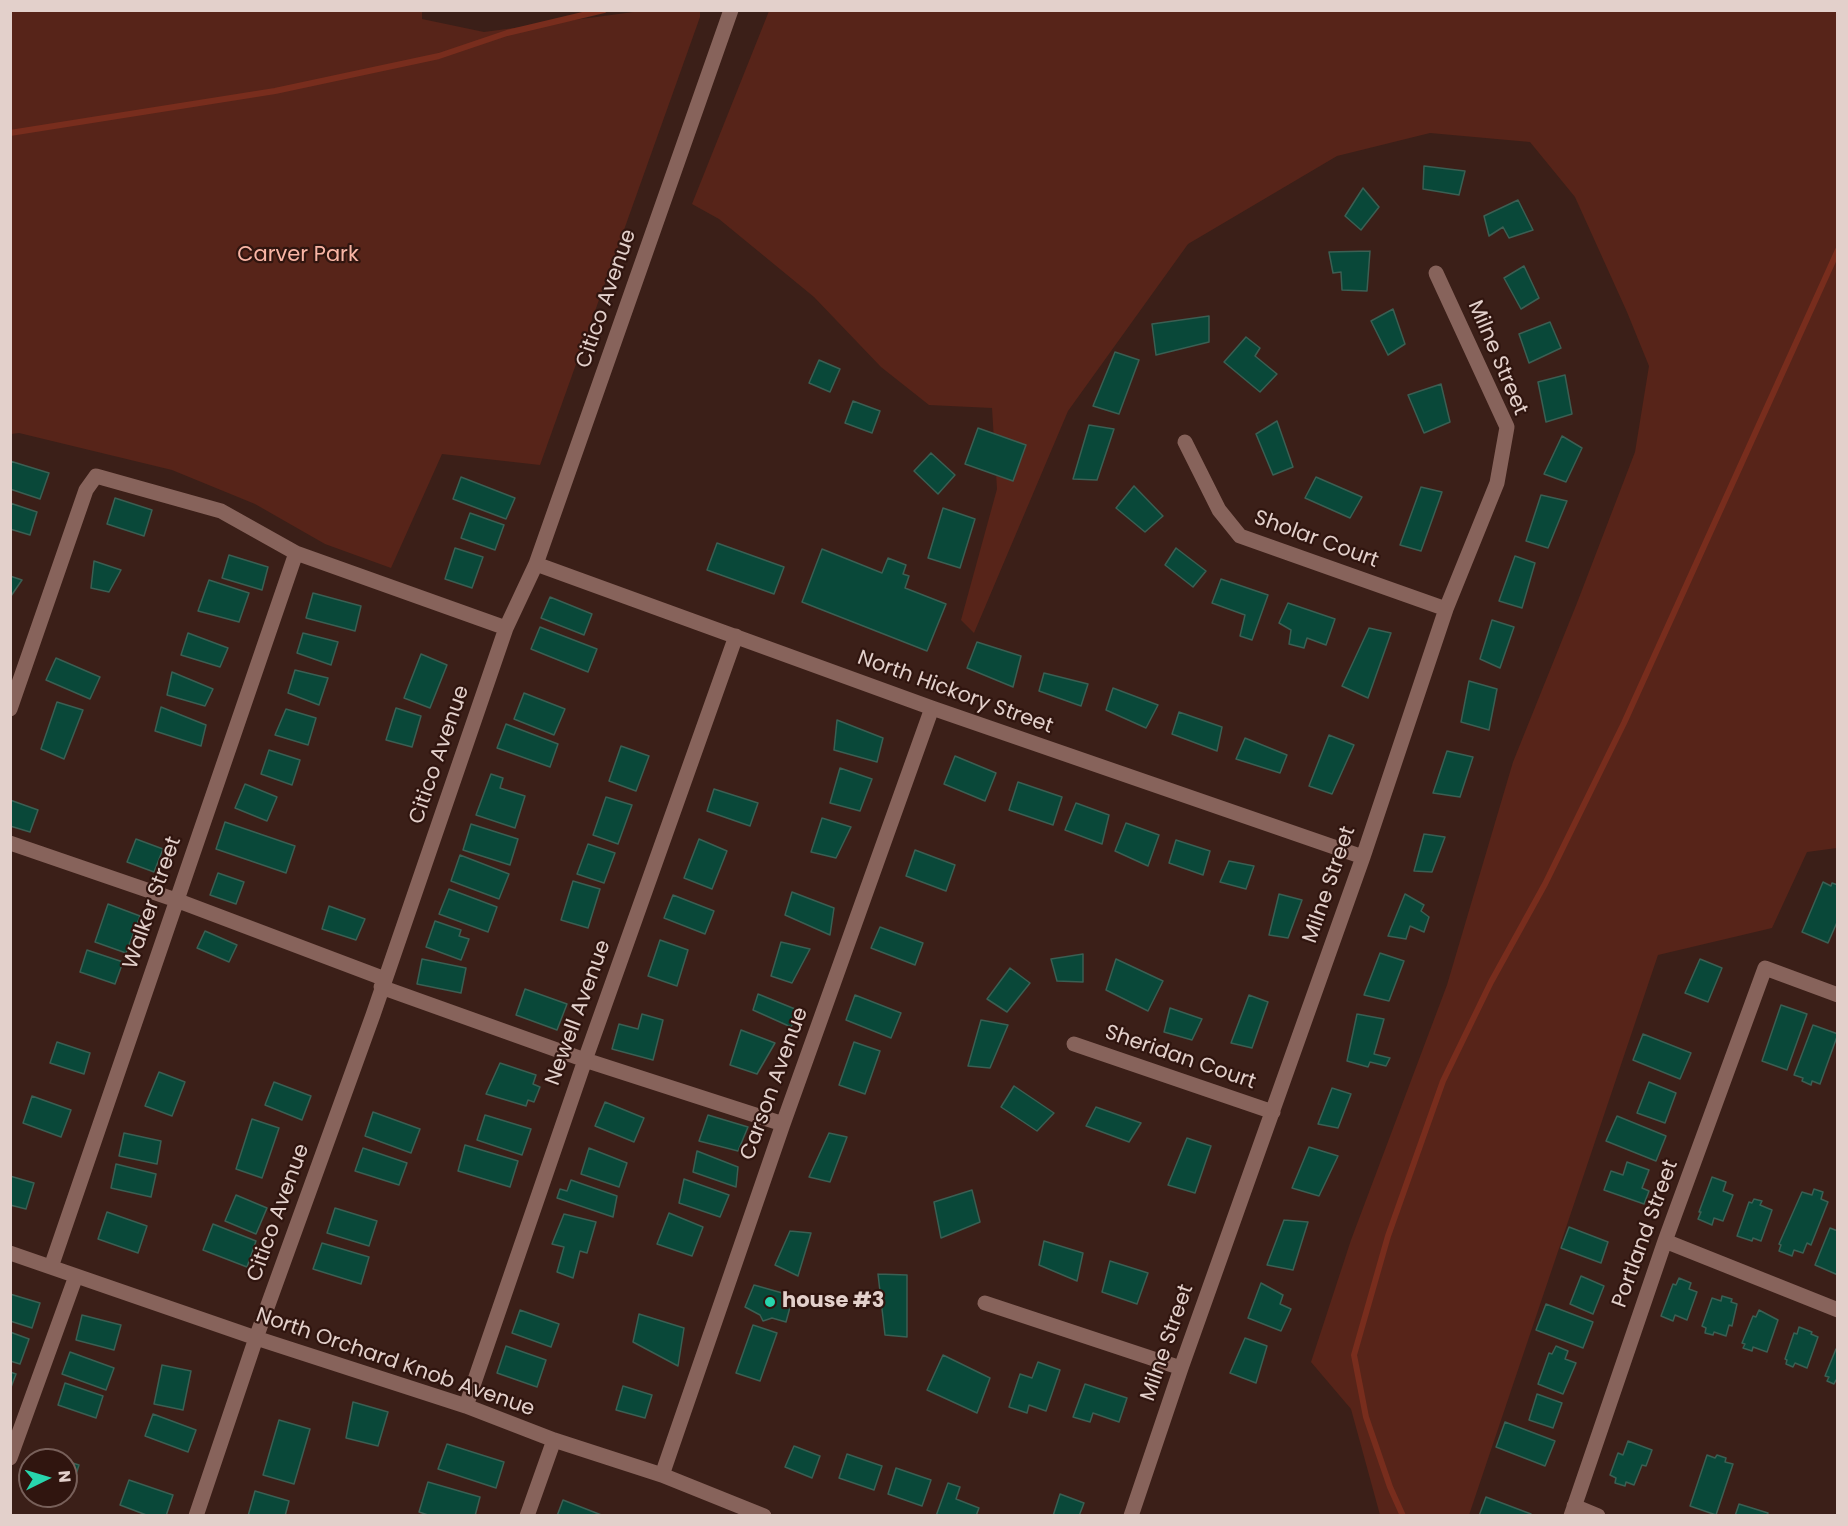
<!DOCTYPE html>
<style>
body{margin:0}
#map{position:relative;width:1848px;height:1526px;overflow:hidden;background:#3b1f18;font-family:Poppins,sans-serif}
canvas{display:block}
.frame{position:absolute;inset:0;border:12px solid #e3d0cb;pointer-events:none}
.north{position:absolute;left:18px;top:1448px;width:60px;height:60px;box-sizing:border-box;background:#30150f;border:2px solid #78605a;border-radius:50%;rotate:85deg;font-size:16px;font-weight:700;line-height:24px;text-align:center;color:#e3d0cb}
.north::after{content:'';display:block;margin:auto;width:21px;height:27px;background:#28d5ad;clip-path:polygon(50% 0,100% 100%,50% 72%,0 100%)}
</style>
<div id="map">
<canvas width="1848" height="1526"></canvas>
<div class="frame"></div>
<div class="north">N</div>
</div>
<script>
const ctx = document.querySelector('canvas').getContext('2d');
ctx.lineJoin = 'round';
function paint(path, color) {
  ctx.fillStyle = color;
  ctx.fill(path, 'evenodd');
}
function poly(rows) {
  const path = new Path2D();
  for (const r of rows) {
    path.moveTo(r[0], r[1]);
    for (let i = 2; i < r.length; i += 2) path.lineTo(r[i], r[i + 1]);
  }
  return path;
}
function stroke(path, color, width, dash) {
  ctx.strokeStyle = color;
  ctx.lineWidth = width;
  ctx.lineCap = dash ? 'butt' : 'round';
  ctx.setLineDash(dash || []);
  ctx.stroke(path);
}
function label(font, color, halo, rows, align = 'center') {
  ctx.font = font + ' Poppins,sans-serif';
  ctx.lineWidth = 4.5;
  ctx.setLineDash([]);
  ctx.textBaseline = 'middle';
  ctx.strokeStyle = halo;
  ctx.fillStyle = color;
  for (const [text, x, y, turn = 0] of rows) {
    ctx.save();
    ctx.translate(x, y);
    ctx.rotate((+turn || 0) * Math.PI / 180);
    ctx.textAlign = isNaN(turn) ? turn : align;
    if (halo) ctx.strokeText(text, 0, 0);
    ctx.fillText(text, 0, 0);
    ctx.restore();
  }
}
const green = poly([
 [422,10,422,19,484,32,641,11,700,11,700,17,540,465,442,454,391,568,325,544,255,504,172,470,19,433,11,434,11,11],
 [769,11,1837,11,1837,848,1807,852,1772,928,1658,955,1469,1515,1380,1515,1351,1409,1311,1362,1351,1240,1447,985,1513,762,1577,603,1635,452,1649,366,1627,312,1575,197,1530,142,1430,133,1337,156,1188,244,1068,411,974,633,961,620,997,489,992,408,929,405,881,367,814,297,719,219,692,204]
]);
const stream = poly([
 [10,133,275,91,439,56,507,33,604,10],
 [1403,1516,1390,1487,1366,1417,1354,1355,1388,1236,1443,1081,1491,982,1545,884,1624,723,1838,250]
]);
const building = poly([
 [1424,166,1465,171,1459,195,1423,189,1424,166],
 [1363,188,1379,207,1361,230,1345,216,1363,188],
 [1518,200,1533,230,1509,238,1503,227,1489,236,1484,216,1518,200],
 [1370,251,1367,291,1342,290,1341,272,1333,273,1329,252,1370,251],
 [1524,266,1539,298,1521,309,1504,278,1524,266],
 [1393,309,1405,344,1388,355,1371,321,1393,309],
 [1209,316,1209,342,1156,355,1152,324,1209,316],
 [1550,322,1561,348,1529,363,1519,334,1550,322],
 [1246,337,1260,348,1255,356,1277,374,1260,392,1224,362,1246,337],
 [1115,352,1139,360,1119,414,1093,406,1115,352],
 [819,360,840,369,830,392,809,383,819,360],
 [1565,375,1572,414,1546,422,1538,382,1565,375],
 [1441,384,1450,422,1424,433,1408,395,1441,384],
 [853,401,880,411,872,433,845,423,853,401],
 [1277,421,1293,467,1273,475,1256,434,1277,421],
 [1089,425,1114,429,1097,480,1073,479,1089,425],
 [978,428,1026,445,1013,481,965,464,978,428],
 [1562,436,1582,448,1566,482,1544,474,1562,436],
 [931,453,955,475,938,494,914,471,931,453],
 [10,461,49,473,40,499,10,489,10,461],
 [461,477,515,498,506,519,453,499,461,477],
 [1316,477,1362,497,1350,518,1305,498,1316,477],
 [1134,486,1163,516,1145,532,1116,508,1134,486],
 [1421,487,1442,492,1421,551,1400,545,1421,487],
 [1541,495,1567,501,1548,548,1526,541,1541,495],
 [115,498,152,510,144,536,107,524,115,498],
 [10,503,37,512,30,535,10,529,10,503],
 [943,508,975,519,960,568,928,558,943,508],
 [470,513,504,525,495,550,461,538,470,513],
 [717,543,784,567,774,594,707,570,717,543],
 [455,548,483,557,472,588,445,579,455,548],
 [1176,548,1206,571,1193,587,1165,565,1176,548],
 [822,549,882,573,888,558,906,565,903,574,909,576,905,588,946,604,927,651,802,602,822,549],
 [229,555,268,567,262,590,222,578,229,555],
 [1515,556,1535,563,1522,608,1499,601,1515,556],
 [94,561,121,570,109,592,91,588,94,561],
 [10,576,22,580,11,596,10,596,10,576],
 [1221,579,1268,595,1252,640,1240,636,1245,615,1212,603,1221,579],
 [209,580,249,593,239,622,198,611,209,580],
 [313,593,361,606,355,631,306,618,313,593],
 [550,597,592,614,584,635,541,618,550,597],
 [1288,603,1335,619,1326,645,1307,638,1304,648,1289,644,1291,630,1279,623,1288,603],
 [1492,620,1514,627,1500,668,1480,659,1492,620],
 [540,627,597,649,588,672,531,649,540,627],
 [1369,628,1391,633,1368,698,1342,686,1369,628],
 [188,633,228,648,220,667,181,655,188,633],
 [303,633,338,642,331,665,297,653,303,633],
 [977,642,1021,656,1013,687,967,668,977,642],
 [421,654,447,665,430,708,404,698,421,654],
 [56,658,100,677,90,699,46,680,56,658],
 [295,670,328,678,319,705,288,693,295,670],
 [172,672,213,689,205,706,167,695,172,672],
 [1044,673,1088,684,1081,706,1039,691,1044,673],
 [1469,681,1497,689,1489,730,1461,722,1469,681],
 [1113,688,1158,705,1146,728,1106,710,1113,688],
 [524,693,565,709,554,735,514,719,524,693],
 [57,702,83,710,64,759,41,749,57,702],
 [161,707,206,725,201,746,155,731,161,707],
 [396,708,421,716,412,747,386,740,396,708],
 [286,709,316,718,308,745,275,735,286,709],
 [1179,712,1222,727,1217,751,1172,734,1179,712],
 [837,720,883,738,877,762,834,750,837,720],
 [506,724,558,744,550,767,497,748,506,724],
 [1329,735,1354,745,1332,794,1309,786,1329,735],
 [1245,738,1287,755,1280,773,1236,759,1245,738],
 [621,746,649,756,636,791,609,781,621,746],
 [269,750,300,760,292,785,261,774,269,750],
 [1447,751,1473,757,1460,797,1433,793,1447,751],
 [955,756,996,773,985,801,944,784,955,756],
 [840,768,872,779,860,811,830,803,840,768],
 [491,774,503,778,500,788,525,796,515,828,476,815,491,774],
 [1018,782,1062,797,1053,825,1009,810,1018,782],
 [245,784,277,797,267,821,235,808,245,784],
 [714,789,758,803,750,826,707,811,714,789],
 [606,797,632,805,618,844,593,835,606,797],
 [10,800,38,810,30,832,10,826,10,800],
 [1076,803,1109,815,1102,844,1065,830,1076,803],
 [822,818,851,827,836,858,811,852,822,818],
 [225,822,295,846,286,873,216,849,225,822],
 [1126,823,1159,835,1148,866,1115,851,1126,823],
 [471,824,518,839,510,865,463,850,471,824],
 [1424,834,1445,837,1432,872,1414,871,1424,834],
 [136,839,163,849,154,872,127,862,136,839],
 [699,839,727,851,712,889,684,878,699,839],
 [1176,840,1210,851,1203,875,1169,863,1176,840],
 [588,844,615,853,604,883,577,874,588,844],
 [915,850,955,865,946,891,906,876,915,850],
 [460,855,509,874,499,899,451,881,460,855],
 [1229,861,1254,866,1246,889,1220,882,1229,861],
 [218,873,244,882,236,904,210,895,218,873],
 [573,881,600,889,588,928,561,920,573,881],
 [1823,882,1831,886,1832,883,1838,885,1838,920,1828,943,1802,932,1823,882],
 [449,889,497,907,488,932,439,914,449,889],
 [792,892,834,908,830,935,785,915,792,892],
 [1279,894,1302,900,1288,938,1269,935,1279,894],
 [1405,894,1424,905,1421,911,1429,917,1424,932,1410,926,1406,939,1388,936,1405,894],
 [673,895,714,911,705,934,664,918,673,895],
 [108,904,140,916,126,953,95,942,108,904],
 [329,906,365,919,356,940,322,929,329,906],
 [435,921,461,930,459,936,469,939,461,960,426,947,435,921],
 [880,927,923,943,915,965,871,948,880,927],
 [205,931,237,945,229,962,197,948,205,931],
 [660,940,688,950,677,986,648,976,660,940],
 [781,942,810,949,792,983,771,976,781,942],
 [87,950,123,962,115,984,80,972,87,950],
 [1380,953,1404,961,1389,1001,1364,995,1380,953],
 [1083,954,1083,982,1057,981,1051,959,1083,954],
 [422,959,466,968,461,993,417,984,422,959],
 [1116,959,1163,981,1148,1011,1106,990,1116,959],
 [1700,959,1722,968,1708,1002,1685,993,1700,959],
 [1010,968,1030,983,1007,1012,987,999,1010,968],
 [525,989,567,1004,557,1030,516,1015,525,989],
 [758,994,800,1011,791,1027,753,1010,758,994],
 [855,995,901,1013,891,1038,846,1020,855,995],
 [1249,995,1268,1002,1252,1048,1231,1043,1249,995],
 [1781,1005,1807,1014,1787,1070,1762,1061,1781,1005],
 [1170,1008,1202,1019,1192,1040,1164,1032,1170,1008],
 [642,1014,663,1020,653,1060,612,1049,619,1024,638,1029,642,1014],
 [1357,1014,1384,1019,1374,1054,1390,1058,1386,1066,1370,1062,1368,1067,1347,1061,1357,1014],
 [981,1020,1008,1025,990,1068,968,1066,981,1020],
 [1813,1025,1838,1034,1820,1084,1812,1081,1811,1085,1802,1081,1803,1078,1794,1075,1813,1025],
 [741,1030,775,1043,757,1074,730,1065,741,1030],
 [1643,1034,1691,1053,1680,1079,1633,1060,1643,1034],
 [57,1042,90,1053,84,1074,50,1063,57,1042],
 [854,1042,880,1051,865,1094,839,1085,854,1042],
 [500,1063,536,1075,533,1084,540,1087,534,1102,528,1100,526,1106,486,1094,500,1063],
 [159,1072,185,1082,172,1116,145,1106,159,1072],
 [274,1082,311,1096,302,1120,265,1105,274,1082],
 [1649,1082,1676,1093,1665,1123,1637,1113,1649,1082],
 [1014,1086,1054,1113,1037,1131,1001,1107,1014,1086],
 [1332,1088,1351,1094,1338,1128,1318,1124,1332,1088],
 [32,1096,71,1110,61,1137,23,1123,32,1096],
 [605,1102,644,1118,634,1142,595,1126,605,1102],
 [1096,1107,1141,1123,1129,1142,1086,1126,1096,1107],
 [373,1112,420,1129,411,1153,365,1136,373,1112],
 [485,1115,531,1129,522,1155,477,1140,485,1115],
 [708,1115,748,1127,738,1151,699,1141,708,1115],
 [1617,1116,1666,1136,1656,1161,1606,1141,1617,1116],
 [252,1119,279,1128,262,1178,236,1169,252,1119],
 [124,1133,161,1141,157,1164,119,1156,124,1133],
 [829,1133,847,1137,830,1182,809,1177,829,1133],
 [1187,1138,1211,1146,1195,1193,1168,1185,1187,1138],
 [465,1145,518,1161,510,1187,458,1171,465,1145],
 [1309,1147,1338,1156,1319,1196,1292,1188,1309,1147],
 [363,1148,407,1163,399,1185,355,1171,363,1148],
 [589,1148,627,1163,619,1187,581,1174,589,1148],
 [697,1151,738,1167,736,1187,693,1172,697,1151],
 [1627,1162,1649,1170,1642,1188,1649,1191,1644,1204,1604,1190,1611,1171,1623,1175,1627,1162],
 [116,1164,156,1174,151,1197,111,1188,116,1164],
 [10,1176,34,1183,26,1209,10,1205,10,1176],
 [1712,1177,1726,1182,1723,1191,1733,1195,1723,1221,1714,1218,1712,1225,1698,1219,1701,1212,1699,1212,1712,1177],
 [684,1179,729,1195,720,1217,679,1203,684,1179],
 [571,1180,617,1196,613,1217,557,1198,560,1189,567,1191,571,1180],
 [1814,1189,1823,1192,1821,1199,1828,1202,1811,1245,1807,1243,1803,1253,1794,1250,1792,1256,1779,1251,1781,1245,1779,1244,1802,1192,1812,1195,1814,1189],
 [972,1190,980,1222,941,1238,934,1202,972,1190],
 [236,1195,267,1208,256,1234,225,1221,236,1195],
 [1754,1199,1762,1201,1760,1205,1772,1210,1761,1241,1753,1238,1752,1241,1737,1236,1749,1202,1752,1203,1754,1199],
 [335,1208,377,1221,369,1246,327,1233,335,1208],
 [107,1212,147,1226,138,1253,98,1239,107,1212],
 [669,1213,703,1227,692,1256,657,1244,669,1213],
 [564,1214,596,1222,587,1253,580,1251,573,1278,557,1272,564,1247,552,1244,564,1214],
 [1284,1220,1308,1222,1293,1270,1267,1265,1284,1220],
 [213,1224,256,1241,247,1267,203,1250,213,1224],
 [1569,1227,1608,1242,1601,1263,1561,1248,1569,1227],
 [1830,1228,1838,1231,1838,1275,1815,1265,1830,1228],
 [790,1231,811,1233,798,1276,775,1265,790,1231],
 [1044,1241,1083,1253,1077,1281,1039,1265,1044,1241],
 [322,1243,369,1257,361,1284,313,1269,322,1243],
 [1110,1261,1148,1273,1137,1304,1102,1292,1110,1261],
 [878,1274,907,1275,907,1337,885,1335,878,1274],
 [1581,1276,1604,1286,1593,1314,1570,1304,1581,1276],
 [1679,1278,1691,1283,1689,1289,1697,1292,1687,1320,1675,1315,1673,1321,1661,1316,1673,1284,1676,1285,1679,1278],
 [1261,1283,1283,1295,1280,1304,1291,1309,1281,1331,1248,1318,1261,1283],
 [754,1285,793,1296,786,1322,772,1318,763,1321,760,1315,745,1307,754,1285],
 [10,1294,40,1303,32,1328,10,1321,10,1294],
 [1722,1296,1732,1299,1731,1302,1737,1304,1732,1326,1729,1325,1726,1336,1714,1332,1713,1335,1705,1333,1706,1328,1702,1326,1712,1298,1721,1301,1722,1296],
 [1546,1304,1593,1322,1583,1348,1536,1330,1546,1304],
 [520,1310,559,1324,551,1347,512,1333,520,1310],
 [1759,1310,1778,1320,1767,1352,1753,1347,1752,1351,1743,1348,1745,1344,1742,1343,1753,1316,1756,1317,1759,1310],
 [639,1314,684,1328,678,1366,633,1342,639,1314],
 [82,1315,121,1325,114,1350,76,1340,82,1315],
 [753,1325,777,1333,760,1381,736,1373,753,1325],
 [1799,1327,1812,1332,1811,1334,1818,1337,1807,1368,1795,1363,1793,1367,1786,1364,1787,1360,1785,1359,1794,1333,1797,1334,1799,1327],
 [10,1332,29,1339,20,1364,10,1361,10,1332],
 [1245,1338,1267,1346,1256,1383,1230,1373,1245,1338],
 [506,1346,546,1360,537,1387,497,1373,506,1346],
 [1556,1346,1568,1351,1565,1359,1576,1363,1563,1394,1538,1384,1549,1353,1552,1354,1556,1346],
 [1836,1349,1838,1349,1838,1380,1836,1380,1834,1384,1827,1381,1829,1377,1825,1376,1836,1349],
 [70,1352,114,1368,106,1390,62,1374,70,1352],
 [943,1355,990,1378,977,1413,927,1390,943,1355],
 [1038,1362,1060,1370,1046,1411,1029,1405,1027,1413,1009,1407,1020,1374,1032,1378,1038,1362],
 [162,1365,191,1371,183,1410,154,1404,162,1365],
 [10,1372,16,1374,10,1390,10,1372],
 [65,1383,103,1396,96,1418,58,1405,65,1383],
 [1085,1384,1127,1398,1119,1422,1093,1413,1090,1422,1073,1417,1085,1384],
 [623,1386,652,1395,645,1418,616,1410,623,1386],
 [1537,1394,1562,1403,1553,1428,1529,1420,1537,1394],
 [353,1402,388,1412,378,1446,346,1438,353,1402],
 [153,1414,196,1430,188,1452,145,1436,153,1414],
 [279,1420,310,1429,294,1484,263,1475,279,1420],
 [1505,1422,1555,1441,1545,1466,1496,1447,1505,1422],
 [1628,1441,1652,1450,1646,1466,1642,1465,1634,1485,1626,1482,1625,1486,1615,1483,1616,1478,1610,1475,1618,1453,1623,1455,1628,1441],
 [447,1444,504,1462,496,1488,438,1469,447,1444],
 [794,1446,820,1456,812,1478,785,1467,794,1446],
 [42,1452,64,1460,40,1460,42,1452],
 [847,1454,882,1466,874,1490,839,1478,847,1454],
 [1707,1455,1715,1458,1717,1455,1726,1458,1725,1462,1733,1464,1716,1515,1690,1506,1707,1455],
 [66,1461,79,1465,72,1487,66,1485,66,1461],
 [896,1468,931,1480,922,1506,888,1494,896,1468],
 [129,1480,173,1495,166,1516,149,1516,120,1505,129,1480],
 [428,1482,480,1497,475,1516,431,1516,419,1512,428,1482],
 [948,1483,960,1487,956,1499,979,1508,976,1516,936,1516,948,1483],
 [255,1491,289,1501,285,1516,248,1516,255,1491],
 [1060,1494,1084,1503,1079,1516,1053,1516,1060,1494],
 [1486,1497,1531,1514,1531,1516,1479,1516,1486,1497],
 [563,1500,604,1516,557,1516,563,1500],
 [1739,1504,1768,1513,1767,1516,1735,1516,1739,1504]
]);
const minor = poly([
 [1185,442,1219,510,1240,536,1446,609],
 [536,564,932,708,1363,857],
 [10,709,86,490,96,476,221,511,296,553,506,628],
 [10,843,176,900,385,979],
 [381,987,585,1060,783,1124],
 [1074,1044,1273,1112],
 [1665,1241,1838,1310],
 [10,1253,256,1338,466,1406,554,1440,662,1475,764,1516],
 [51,1267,296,553],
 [985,1303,1181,1368],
 [466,1406,585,1060,736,636],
 [10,1458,76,1276],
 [662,1475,783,1124,932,708],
 [1574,1506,1598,1516],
 [196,1516,256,1338,373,1015,506,628,536,564,731,10],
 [527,1516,554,1440],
 [1131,1516,1181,1368,1363,857,1446,609,1497,483,1507,427,1436,273],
 [1571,1516,1665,1241,1765,968,1838,995]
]);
const markers = [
 [770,1302,6,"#28d5ad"]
];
const parkNames = [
 ["Carver Park",298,256]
];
const streetNames = [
 ["Citico Avenue",607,299,-71],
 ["Milne Street",1497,358,67],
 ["Sholar Court",1316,540,20],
 ["North Hickory Street",955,693,20],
 ["Citico Avenue",440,755,-71],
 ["Milne Street",1330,885,-71],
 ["Walker Street",153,903,-71],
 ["Newell Avenue",579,1013,-70],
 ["Sheridan Court",1180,1058,19],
 ["Carson Avenue",775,1084,-70],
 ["Citico Avenue",279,1213,-70],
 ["Portland Street",1646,1234,-70],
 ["Milne Street",1168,1343,-71],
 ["North Orchard Knob Avenue",395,1363,19]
];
const poiNames = [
 ["house #3",782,1302]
];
paint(green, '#572419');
stroke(stream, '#782d1d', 6);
paint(building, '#094839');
stroke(building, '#3b5f53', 1.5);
stroke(minor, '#87635b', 15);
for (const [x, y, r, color] of markers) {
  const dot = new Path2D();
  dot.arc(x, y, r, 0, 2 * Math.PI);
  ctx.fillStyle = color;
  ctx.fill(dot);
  stroke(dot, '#30150f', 2);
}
label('21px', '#f9b5a5', '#30150f', parkNames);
label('21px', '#e3d0cb', '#30150f', streetNames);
label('bold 21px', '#e3d0cb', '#30150f', poiNames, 'left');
</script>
